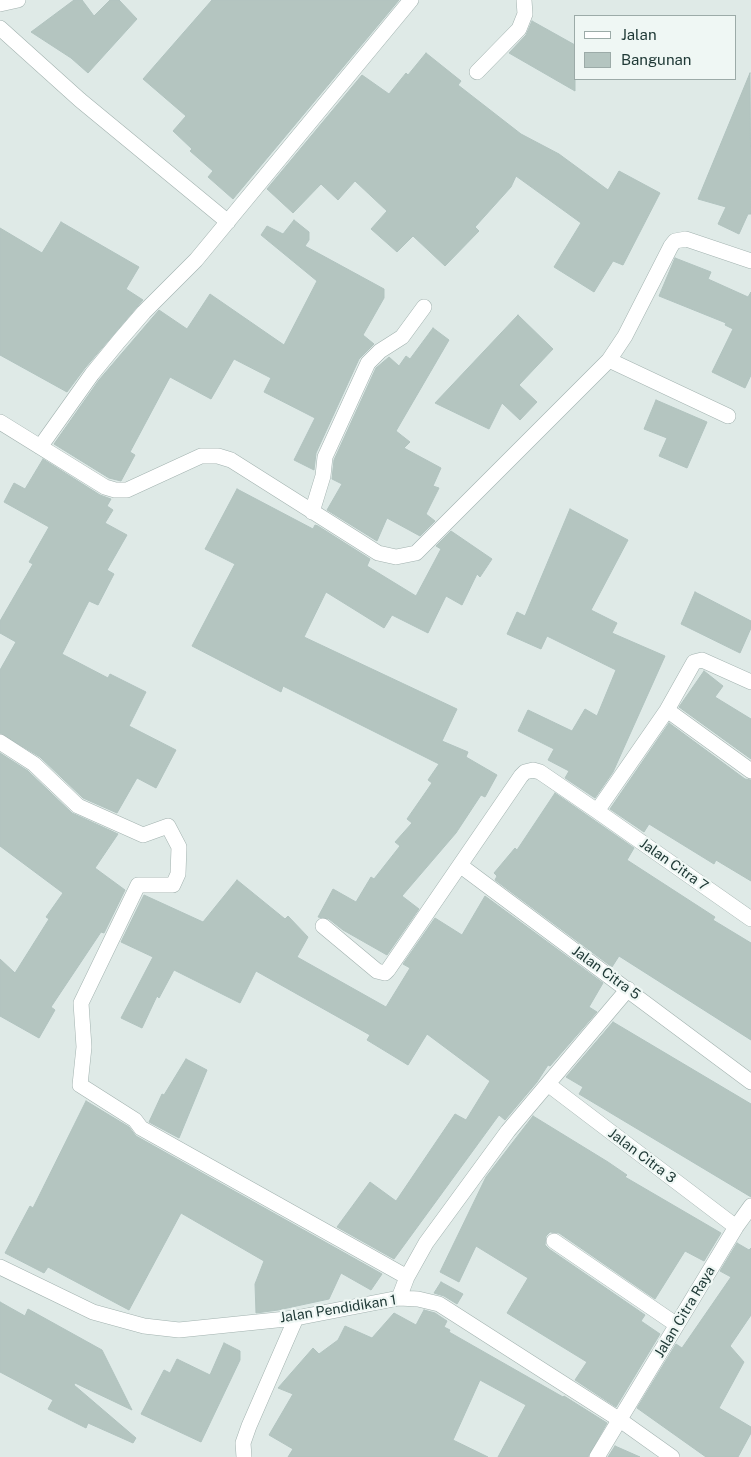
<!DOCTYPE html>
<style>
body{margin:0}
#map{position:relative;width:751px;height:1457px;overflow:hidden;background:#dfeae7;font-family:"Public Sans",sans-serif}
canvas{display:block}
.legend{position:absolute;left:574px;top:15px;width:162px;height:65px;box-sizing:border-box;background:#eff7f4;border:1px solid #9caba8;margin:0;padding:6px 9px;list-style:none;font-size:15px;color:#203a37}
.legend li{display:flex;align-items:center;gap:10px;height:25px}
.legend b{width:25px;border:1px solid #9caba8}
</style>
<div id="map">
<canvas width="751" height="1457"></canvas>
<ul class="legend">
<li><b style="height:6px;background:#fff"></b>Jalan</li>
<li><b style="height:14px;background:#b4c5c0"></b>Bangunan</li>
</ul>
</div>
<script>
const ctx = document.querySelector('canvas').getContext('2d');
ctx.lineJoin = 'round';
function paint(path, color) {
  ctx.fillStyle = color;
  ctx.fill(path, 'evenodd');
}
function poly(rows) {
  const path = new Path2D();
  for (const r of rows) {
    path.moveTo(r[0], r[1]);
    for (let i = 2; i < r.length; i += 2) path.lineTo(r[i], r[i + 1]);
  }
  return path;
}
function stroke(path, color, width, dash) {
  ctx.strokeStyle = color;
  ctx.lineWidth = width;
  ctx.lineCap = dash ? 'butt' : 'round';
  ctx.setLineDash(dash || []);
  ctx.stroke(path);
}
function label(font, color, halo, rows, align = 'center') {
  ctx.font = font + ' "Public Sans",sans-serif';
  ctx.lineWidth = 4.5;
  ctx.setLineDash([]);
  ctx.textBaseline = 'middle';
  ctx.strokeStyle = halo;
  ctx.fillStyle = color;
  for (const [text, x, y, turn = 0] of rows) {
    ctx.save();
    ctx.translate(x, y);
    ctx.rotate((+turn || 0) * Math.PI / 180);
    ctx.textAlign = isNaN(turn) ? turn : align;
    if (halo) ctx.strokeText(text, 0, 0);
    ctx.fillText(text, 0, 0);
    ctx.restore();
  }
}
const building = poly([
 [74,0,82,0,94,16,110,0,119,0,137,19,88,73,71,58,31,32,74,0],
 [212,0,399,0,233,199,208,177,213,171,190,151,192,149,173,131,186,116,143,79,212,0],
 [532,21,575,45,575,91,509,53,526,35,532,21],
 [426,53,461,81,458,85,521,134,559,154,608,190,619,171,660,193,623,265,613,261,594,292,554,267,581,223,516,176,511,187,475,227,479,231,445,266,413,236,397,252,371,229,387,211,355,181,338,200,321,184,293,213,267,189,362,75,389,94,406,73,408,75,426,53],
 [750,73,751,214,748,214,739,234,718,224,726,207,698,199,750,73],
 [294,220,309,232,309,240,305,246,384,289,384,298,363,335,374,344,359,359,316,453,314,470,294,460,315,418,264,392,271,378,234,359,211,399,170,377,130,452,135,455,121,481,109,478,54,444,99,380,159,310,187,329,210,294,284,345,317,281,261,235,267,226,283,234,294,220],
 [61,222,139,267,126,289,143,300,85,368,67,392,0,355,0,228,42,253,61,222],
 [675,258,711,272,708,279,748,297,751,292,751,375,745,388,712,372,733,329,725,325,726,323,659,296,675,258],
 [518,315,553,349,519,385,537,402,520,420,502,403,489,429,435,403,518,315],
 [433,328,449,340,396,431,410,442,404,448,441,468,433,486,439,488,426,514,435,521,420,536,387,518,377,541,327,510,342,484,332,479,334,460,376,368,389,357,399,366,406,356,410,359,433,328],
 [656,400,707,422,687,468,659,456,667,438,644,429,656,400],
 [43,459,100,495,111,499,107,506,113,510,105,523,127,535,107,570,114,574,98,605,89,601,62,654,108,678,110,674,146,692,129,726,176,750,156,788,137,778,117,813,83,798,40,757,0,733,0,670,16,642,0,633,0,621,33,564,29,562,49,527,4,502,14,483,25,489,43,459],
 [237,489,313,529,315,525,318,526,370,559,367,566,416,596,441,549,436,546,451,531,492,559,480,577,477,574,462,605,446,596,428,633,392,615,384,628,326,592,304,637,457,709,442,741,468,752,466,757,497,775,485,797,481,795,456,833,402,896,419,909,387,955,343,930,329,919,318,917,333,889,356,902,371,877,374,879,400,846,395,842,412,823,407,819,432,783,428,780,439,764,283,686,281,692,192,646,235,564,205,549,237,489],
 [570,509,628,540,591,610,617,623,612,633,665,656,613,772,595,798,565,778,569,771,548,760,554,749,518,731,528,710,572,731,585,709,597,716,616,670,547,636,541,649,507,634,517,612,525,616,570,509],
 [695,592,751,621,751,628,740,653,681,624,695,592],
 [704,671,723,686,715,697,751,719,751,759,679,707,704,671],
 [669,723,745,779,751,780,751,881,716,860,714,864,649,824,644,832,610,809,669,723],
 [0,753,28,771,72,813,118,834,95,868,125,890,104,933,101,932,51,1007,55,1010,39,1038,0,1016,0,959,15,973,49,919,46,917,63,893,0,846,0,753],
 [555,793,634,848,627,860,715,917,713,920,751,943,751,1040,619,956,612,967,495,880,497,876,494,873,515,848,517,850,555,793],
 [237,880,285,919,288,916,308,937,297,957,386,1007,410,968,403,964,435,918,462,935,485,896,603,983,589,1007,597,1012,550,1066,548,1065,537,1082,505,1120,499,1115,394,1259,337,1227,370,1182,396,1201,455,1114,466,1120,490,1081,427,1034,408,1065,367,1040,370,1035,256,971,240,1003,174,970,159,998,157,996,142,1028,121,1018,153,957,121,942,144,895,203,922,237,880],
 [613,1022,751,1104,751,1197,579,1094,583,1087,566,1077,613,1022],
 [186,1059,207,1070,179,1138,149,1122,162,1094,164,1095,186,1059],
 [86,1101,129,1127,136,1136,382,1274,371,1290,341,1273,329,1299,278,1310,256,1313,255,1284,264,1261,181,1213,129,1310,48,1267,44,1273,5,1253,30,1206,33,1208,86,1101],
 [533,1116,608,1162,627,1175,625,1177,721,1233,704,1261,685,1251,655,1299,559,1233,550,1232,546,1236,545,1245,549,1249,645,1315,641,1321,660,1334,616,1407,575,1380,587,1362,507,1313,528,1278,476,1246,459,1282,440,1272,486,1177,533,1116],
 [737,1243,749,1250,751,1248,751,1315,730,1346,744,1362,719,1408,751,1427,751,1433,738,1457,706,1457,637,1408,676,1344,682,1348,731,1277,720,1271,737,1243],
 [441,1282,463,1294,457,1304,444,1296,434,1293,441,1282],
 [0,1302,25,1316,28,1309,102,1350,132,1410,75,1383,74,1385,136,1438,133,1443,88,1423,86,1428,48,1409,53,1400,0,1372,0,1302],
 [424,1310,435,1313,447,1321,444,1327,450,1330,449,1332,563,1397,564,1396,607,1423,588,1457,498,1457,526,1405,480,1380,453,1440,488,1457,288,1457,293,1449,269,1435,293,1394,278,1388,313,1348,319,1354,338,1340,345,1326,372,1338,394,1313,416,1325,424,1310],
 [224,1343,240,1351,240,1360,201,1442,141,1414,164,1370,170,1373,177,1359,210,1375,224,1343],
 [615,1446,640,1457,608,1457,615,1446]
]);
const minor = poly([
 [0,4,18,0],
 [0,28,80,100,228,222],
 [477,72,519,29,525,14,524,0],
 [609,360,728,416],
 [0,422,105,487,115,490,127,490,201,456,218,456,231,460,378,553,396,557,416,553,609,360,625,336,671,246,675,241,686,239,751,261],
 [40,447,92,374,119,341,144,312,196,260,411,0],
 [312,512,323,476,325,457,368,363,380,351,402,337,424,307],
 [667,710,751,771],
 [0,742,34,764,78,806,143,835,168,826,179,847,178,874,173,885,138,885,81,1003,84,1047,80,1085,135,1120,141,1128,407,1277],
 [597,811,667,710,694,662,702,660,751,682],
 [461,866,751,1082],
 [323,926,377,971,385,973,388,970,521,776,525,772,533,770,540,772,597,811,751,919],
 [549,1085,736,1227],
 [554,1241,677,1325],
 [0,1267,93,1312,144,1326,179,1330,296,1318,399,1298,418,1299,439,1304,620,1420,672,1457],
 [399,1298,407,1277,426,1243,508,1131,628,989],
 [244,1457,243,1443,249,1426,296,1318],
 [597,1457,736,1227,751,1206]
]);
const streetNames = [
 ["Jalan Citra 7",674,865,35],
 ["Jalan Citra 5",606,973,36],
 ["Jalan Citra 3",642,1156,37],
 ["Jalan Pendidikan 1",338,1309,-9],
 ["Jalan Citra Raya",685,1312,-59]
];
paint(building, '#b4c5c0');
stroke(building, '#b1c3bf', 1);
stroke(minor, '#a2b2af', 16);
stroke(minor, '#fff', 15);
label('14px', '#203a37', '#eff7f4', streetNames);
</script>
